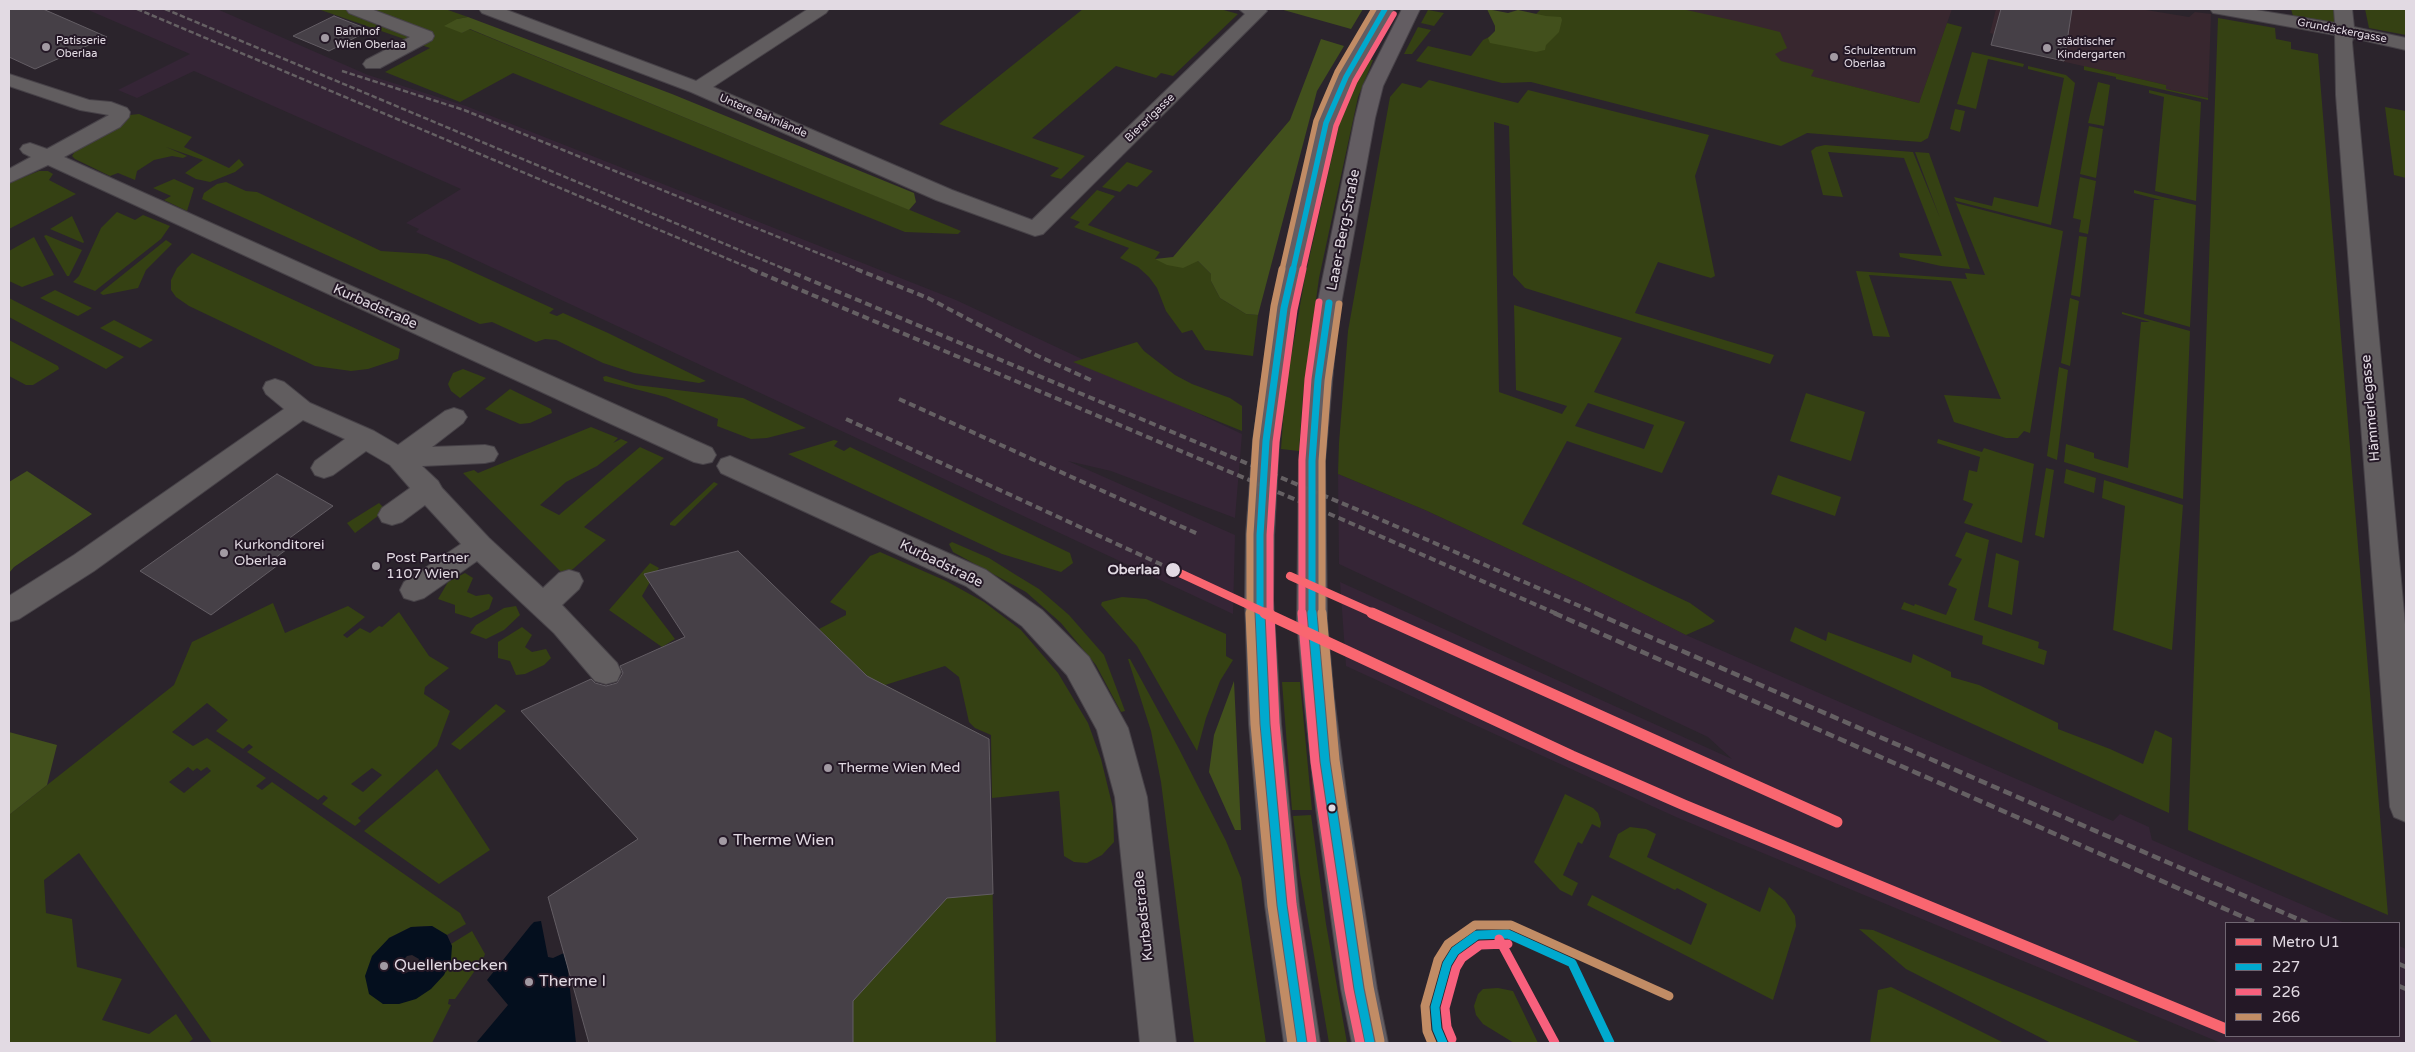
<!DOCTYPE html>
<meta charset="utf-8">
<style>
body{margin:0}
#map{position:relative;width:2415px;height:1052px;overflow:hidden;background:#2b242c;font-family:"Varela Round",sans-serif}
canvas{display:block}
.frame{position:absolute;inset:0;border:10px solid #e2dae3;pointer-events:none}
.legend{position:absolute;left:2225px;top:922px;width:175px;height:115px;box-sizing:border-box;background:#241826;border:1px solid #706672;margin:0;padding:6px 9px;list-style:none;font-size:15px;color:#e2dae3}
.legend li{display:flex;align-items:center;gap:10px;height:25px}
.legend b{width:25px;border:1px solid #706672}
</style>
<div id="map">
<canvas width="2415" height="1052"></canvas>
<div class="frame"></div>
<ul class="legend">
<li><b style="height:6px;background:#f96670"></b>Metro U1</li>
<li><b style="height:6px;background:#00a9ce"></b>227</li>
<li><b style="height:6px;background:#f8607d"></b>226</li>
<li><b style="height:6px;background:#c18c65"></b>266</li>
</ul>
</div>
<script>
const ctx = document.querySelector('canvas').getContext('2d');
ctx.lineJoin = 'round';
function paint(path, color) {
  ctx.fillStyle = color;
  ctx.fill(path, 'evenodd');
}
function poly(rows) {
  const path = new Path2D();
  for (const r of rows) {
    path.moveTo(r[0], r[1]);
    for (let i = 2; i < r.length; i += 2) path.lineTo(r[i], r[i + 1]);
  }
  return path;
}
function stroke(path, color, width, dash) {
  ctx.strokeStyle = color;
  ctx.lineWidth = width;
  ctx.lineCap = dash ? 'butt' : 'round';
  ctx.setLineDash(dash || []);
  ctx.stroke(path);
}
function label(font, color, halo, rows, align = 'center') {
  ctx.font = font + ' "Varela Round",sans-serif';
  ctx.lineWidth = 4;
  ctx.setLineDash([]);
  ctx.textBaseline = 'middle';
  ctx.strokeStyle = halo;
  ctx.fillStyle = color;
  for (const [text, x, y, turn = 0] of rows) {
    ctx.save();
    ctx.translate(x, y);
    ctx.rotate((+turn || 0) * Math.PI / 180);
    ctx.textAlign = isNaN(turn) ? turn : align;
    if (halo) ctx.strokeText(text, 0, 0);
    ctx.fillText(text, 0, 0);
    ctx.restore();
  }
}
const built = poly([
 [86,9,217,9,368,75,466,106,956,300,1242,434,1235,518,1111,471,1068,461,1235,535,1233,614,416,232,419,229,406,223,461,189,194,71,137,98,118,90,190,54],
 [1338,474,1425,510,1582,583,1686,635,2113,821,2120,814,2149,827,2152,840,2345,923,2226,923,2226,1036,2399,1036,2399,946,2406,949,2406,1043,2221,1043,1676,817,1346,666,1340,582,1732,759,1708,737,1339,564]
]);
const education = poly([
 [1581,9,1952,9,1919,103,1748,61],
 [1996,9,2140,9,2189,17,2195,12,2211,14,2208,98,2166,89,2166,85,1991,45,1994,34,1990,33]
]);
const green = poly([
 [318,9,445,9,468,17,457,19,462,33,469,29,961,231,958,234,905,232,513,73,460,102,385,72,430,48],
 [1083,9,1220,9,1238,14,1173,76,1161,73,1156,78,1116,66,1032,138,1085,156,1061,179,1050,176,1059,168,939,124],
 [1541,9,1682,9,1736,21,1780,32,1787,48,1775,54,1781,61,1814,70,1811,76,1919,103,1947,23,1962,27,1928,138,1921,142,1807,133,1781,146,1531,82,1502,83,1416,61,1428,46,1471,56,1483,40,1536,14],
 [2291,9,2334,9,2334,23,2293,16],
 [2365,9,2406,9,2406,35,2369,28],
 [1428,10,1444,13,1434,26,1421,23],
 [2218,18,2275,28,2276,39,2291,42,2291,49,2318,54,2388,915,2188,830],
 [1418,27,1431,30,1412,54,1404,54],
 [1972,52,2024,64,2023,67,1988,59,1976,109,1957,104],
 [1367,59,1373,60,1358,97,1319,278,1303,395,1299,451,1281,449,1285,392,1305,277,1340,121,1349,95],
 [2028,66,2066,75,2075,83,2051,225,1956,201,1954,197,1992,206,1994,197,2038,207,2064,78,2028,69],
 [2084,66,2166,85,2166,89,2208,98,2208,100,2116,79,2116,77,2084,70],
 [1429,80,1518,103,1528,90,1709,135,1695,176,1715,276,1711,278,1658,262,1635,313,1774,355,1770,364,1525,288,1513,275,1509,126,1494,122,1499,392,1562,414,1567,406,1516,390,1514,305,1622,338,1594,392,1685,422,1662,473,1567,441,1522,524,1690,603,1715,621,1711,624,1686,635,1582,583,1425,510,1338,474,1339,443,1348,331,1390,97,1402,83,1421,88],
 [1588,403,1654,425,1644,449,1575,426],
 [2098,82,2110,85,2104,126,2088,123],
 [2149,90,2201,102,2196,201,2155,191,2164,97,2149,93],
 [2385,107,2406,111,2406,178,2394,175],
 [1955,109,1965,111,1960,132,1950,129],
 [139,114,192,137,184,147,229,168,239,159,244,165,235,172,210,182,196,179,185,173,203,160,166,147,187,156,183,158,172,156,154,160,137,171,135,180,118,173,110,176,75,159,72,156,76,150,122,125,130,115],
 [2089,126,2103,129,2096,178,2080,174],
 [1825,145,1913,152,1940,218,1915,152,1929,153,1970,269,1941,266,1900,257,1899,253,1942,256,1904,158,1828,152,1843,197,1823,195,1811,151,1816,147],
 [1127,162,1153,171,1137,187,1128,184,1120,192,1102,187],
 [39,171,48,171,53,174,49,180,76,194,9,229,9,183],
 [2080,177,2096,181,2088,234,2079,232,2081,220,2073,218],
 [174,179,194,188,187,211,164,200,171,196,153,188],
 [226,182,246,191,257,192,381,251,427,254,447,260,554,309,549,313,557,316,563,313,608,333,706,381,699,383,634,373,603,363,556,340,545,339,536,342,492,322,480,324,202,199,204,193,217,184],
 [1097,190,1115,196,1088,225,1160,252,1155,259,1198,261,1211,274,1211,281,1220,298,1246,314,1258,315,1253,356,1205,350,1192,330,1182,333,1166,311,1157,288,1149,277,1138,267,1120,258,1129,248,1074,227,1080,222,1070,218],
 [2134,190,2196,205,2190,327,2144,314,2154,200,2161,200,2134,193],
 [1956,203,2063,231,2030,433,2024,431,2018,438,2006,438,1954,422,1944,395,2001,399,1951,281,1869,275,1890,337,1873,336,1856,271,1967,279,1965,273,1985,275],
 [117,212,135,220,143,215,170,226,161,239,95,291,73,282,79,276,101,228],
 [72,216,84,242,83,243,50,229],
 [46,235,82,250,69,276,67,276,44,236],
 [2079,236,2087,237,2080,297,2071,295],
 [34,237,54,275,22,287,9,281,9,251],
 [166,240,172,244,146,270,138,288,103,295,100,293],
 [192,253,400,349,398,359,368,369,351,371,315,366,189,306,176,297,171,290,171,280,177,268],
 [55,290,92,308,78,316,40,298],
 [9,298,124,357,106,369,9,317],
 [2070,298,2079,301,2070,366,2061,363],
 [2122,312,2190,331,2183,499,2064,462,2066,444,2094,453,2094,458,2128,468,2141,322,2150,322,2122,314],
 [114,320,153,340,140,348,100,328],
 [9,340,58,366,59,369,33,385,26,385,9,376],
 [1137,342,1144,351,1175,375,1192,384,1230,398,1242,406,1242,431,1073,362],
 [2059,367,2068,370,2057,460,2047,456],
 [463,369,486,378,460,398,451,391,448,384,453,373],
 [606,376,636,385,743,398,806,428,767,438,751,439,717,426,718,419,666,397,604,381,603,377],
 [510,389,551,409,552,413,530,423,520,424,485,409],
 [1806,393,1865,412,1851,461,1790,441],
 [591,427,618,438,613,443,621,439,628,442,597,466,566,482,540,505,559,515,640,447,664,458,584,527,606,540,565,576,463,473,474,470,478,473],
 [1938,439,1982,452,1984,448,2034,464,2022,543,1964,523,1973,504,1963,500,1969,470,1977,472,1980,457,1937,443],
 [834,440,838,441,834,446,844,451,850,447,1070,553,1073,563,1061,572,1002,554,788,454],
 [2046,468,2054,470,2044,538,2035,535],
 [2066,469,2096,478,2094,493,2064,483],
 [1778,475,1841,497,1835,516,1771,494],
 [2104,480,2183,505,2172,650,2113,630,2125,506,2102,498],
 [714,482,718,484,675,526,670,525,670,523],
 [379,503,386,510,355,533,347,523],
 [1966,532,1989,540,1974,620,2039,642,2038,648,2047,651,2044,665,1982,644,1983,636,1901,609,1904,602,1914,606,1915,604,1946,615,1957,589,1948,585,1962,559,1955,556],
 [952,542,989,558,1016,575,1039,589,1069,615,1104,655,1125,711,1121,712,1096,665,1061,623,1026,592,953,552,949,544],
 [880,552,946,581,984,602,1021,630,1058,673,1088,723,1101,759,1113,808,1114,842,1102,855,1087,863,1074,862,1064,856,1059,791,992,798,991,735,975,728,969,722,959,677,945,666,885,685,989,739,996,1043,853,1043,853,1001,867,676,819,629,846,615,846,611,830,602,870,556],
 [1996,553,2019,561,2012,615,1988,607],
 [650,563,659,568,657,571,644,574,650,582,642,596,675,639,662,647,609,610],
 [465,573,473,578,467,592,476,596,489,594,493,598,489,609,471,618,455,613,455,605,438,599,448,582],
 [1122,597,1146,599,1226,634,1226,656,1233,660,1220,681,1206,718,1197,751,1137,646,1101,605,1102,602],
 [273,603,285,633,348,606,365,617,343,635,347,638,360,628,370,633,379,626,382,627,399,612,429,656,449,668,425,687,424,694,450,711,437,746,358,818,361,821,355,826,322,804,328,798,324,795,318,800,247,752,253,747,249,744,243,749,216,731,228,720,207,703,172,732,193,746,207,738,266,778,256,786,262,790,272,782,460,913,466,924,447,935,432,926,411,927,389,938,383,1004,452,946,451,944,472,931,485,954,483,959,455,999,449,999,448,1004,451,1005,432,1043,212,1043,79,853,44,880,46,913,72,919,77,967,122,979,102,1020,149,1034,176,1014,193,1039,188,1043,9,1043,9,815,174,685,192,642],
 [188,767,193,771,197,768,201,771,207,767,211,771,184,793,169,782],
 [372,768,382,775,363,792,351,784],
 [516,606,520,615,504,630,486,639,470,633,476,625,504,608],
 [522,627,532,635,525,647,532,652,546,649,551,658,544,665,525,674,516,675,510,661,498,658,498,642],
 [1795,627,1826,641,1828,632,1911,663,1913,654,1951,672,1951,677,1979,685,2058,723,2058,729,2110,749,2143,764,2155,730,2172,738,2169,813,1790,641],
 [1128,659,1130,659,1178,747,1226,841,1241,878,1266,1043,1194,1043,1161,782,1151,731],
 [1282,682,1300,682,1312,810,1292,810],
 [496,704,506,711,460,750,451,744],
 [437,769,490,850,439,884,364,831],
 [1565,794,1593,808,1598,813,1601,823,1600,828,1592,824,1582,844,1578,842,1563,875,1578,883,1572,896,1560,890,1534,862],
 [1311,815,1326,924,1347,1043,1329,1043,1300,874,1293,816],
 [1630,827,1646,829,1656,834,1647,857,1760,912,1769,887,1785,900,1795,916,1796,926,1773,1000,1587,905,1592,895,1691,945,1707,904,1677,888,1675,890,1609,857,1618,834],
 [1859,929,1873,930,2142,1043,2051,1043,1906,969],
 [1891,987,1930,1006,2004,1043,1870,1043,1878,990],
 [1498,988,1513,991,1538,1043,1514,1043,1483,1024,1476,1015,1474,1006,1478,994,1483,989]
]);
const forest = poly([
 [1280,9,1363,9,1351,29],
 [1487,9,1508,13,1518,10,1546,16,1561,17,1562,20,1559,32,1546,45,1545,50,1536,52,1490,43,1488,38,1495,31,1495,26],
 [468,17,672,94,914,193,916,202,909,210,470,29,462,33,444,26,457,19],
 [1321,39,1344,46,1317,91,1258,315,1246,314,1220,298,1211,281,1211,274,1198,261,1183,268,1167,265,1155,259,1173,257,1290,120],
 [27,471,92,514,14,567,9,573,9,482],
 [1234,681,1241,830,1235,830,1209,772,1214,735],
 [9,732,57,745,47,785,9,815]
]);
const water = poly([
 [541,921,548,957,553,958,564,953,567,963,576,1043,476,1043,508,1005,487,980,531,925,534,922],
 [432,926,447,935,452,946,451,960,444,975,431,989,416,999,399,1004,383,1004,369,994,365,976,372,956,389,938,411,927],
 [412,955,419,959,416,968,406,973,402,972,400,964,407,956]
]);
const building = poly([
 [9,9,43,9,107,37,35,69,9,57,9,9],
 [2001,9,2072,9,2064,61,1991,45,2001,9],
 [334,16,370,30,329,51,293,36,334,16],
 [277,474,333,506,287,540,294,544,271,561,278,565,211,615,140,571,277,474],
 [738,551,867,676,989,739,993,894,947,898,853,1001,853,1043,589,1043,548,897,638,839,521,711,591,679,595,683,606,686,617,683,623,673,620,666,685,637,644,574,738,551]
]);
const minor = poly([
 [346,9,371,9,432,32,434,36,432,40,380,68,366,68,363,64,366,60,410,37,349,13,346,9],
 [479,9,504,9,696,81,808,9,829,9,826,13,713,87,952,190,1032,220,1245,14,1239,9,1265,9,1267,11,1043,234,1035,236,936,200,691,92,482,13,479,9],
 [2210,9,2250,9,2335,23,2334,9,2352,9,2354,27,2406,38,2406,50,2353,38,2352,42,2406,635,2406,822,2394,817,2390,807,2336,95,2335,35,2219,14,2213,13,2210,9],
 [9,74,89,100,111,102,127,108,130,112,129,117,120,127,64,157,712,448,716,455,712,462,703,464,694,462,48,165,9,183,9,169,31,157,23,153,20,149,23,145,30,143,47,149,109,115,80,110,9,86,9,74],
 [275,379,284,382,310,403,374,431,398,445,445,411,454,408,463,411,467,417,463,423,432,447,485,445,494,447,498,454,494,461,485,463,422,466,438,481,442,488,489,538,543,588,559,573,569,570,579,573,583,581,579,589,562,605,617,663,621,672,617,681,606,684,595,681,554,633,477,561,424,598,414,601,404,598,400,590,404,582,461,544,425,505,402,522,392,525,382,522,378,515,382,508,410,488,390,465,366,451,333,475,324,478,315,475,311,468,315,461,345,439,303,420,94,571,19,619,9,622,9,596,74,555,284,409,266,394,263,388,266,382,275,379],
 [730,456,986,570,1042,610,1089,657,1128,728,1147,797,1176,1043,1140,1043,1115,797,1097,730,1067,675,1022,626,966,586,721,473,717,466,721,459,730,456]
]);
const major = poly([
 [1376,9,1394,9,1356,77,1336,123,1296,308,1279,441,1274,535,1273,600,1281,724,1299,905,1320,1043,1284,1043,1265,905,1249,724,1245,600,1246,535,1253,441,1272,308,1316,123,1336,77,1376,9],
 [1402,9,1420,9,1383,86,1375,118,1337,326,1325,461,1327,621,1334,698,1348,808,1377,989,1388,1043,1352,1043,1341,989,1316,808,1304,698,1297,621,1299,461,1313,326,1355,118,1363,86,1402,9]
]);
const railFar2 = poly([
 [137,9,754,270],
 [165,9,787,270],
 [342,71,464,110,860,270]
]);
const railFar1 = poly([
 [751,269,1339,518,1557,614],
 [784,269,1370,515,1598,614],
 [856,269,928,298,1038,356,1093,381],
 [899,399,1198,534],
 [846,419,1171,569]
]);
const rail = poly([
 [1554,613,2257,923],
 [1595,613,2307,923],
 [2399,964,2406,967],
 [2399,986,2406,989]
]);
const bus1Far2 = poly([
 [1293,270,1326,123,1346,77,1385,9]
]);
const bus1Far1 = poly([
 [1260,614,1260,535,1266,441,1284,308,1293,269],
 [1312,614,1312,461,1318,380,1329,303]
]);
const bus1 = poly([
 [1260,613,1265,724,1282,905,1302,1043],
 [1312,613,1325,761,1359,989,1370,1043],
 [1572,963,1610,1043],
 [1443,1043,1437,1029,1435,1007,1447,964,1455,951,1477,935,1508,934,1572,963]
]);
const bus2Far2 = poly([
 [1303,270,1336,126,1355,81,1394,14]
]);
const bus2Far1 = poly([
 [1270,614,1270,535,1276,442,1294,310,1303,269],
 [1302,614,1302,460,1308,379,1319,302]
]);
const bus2 = poly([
 [1270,613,1275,723,1292,904,1312,1042],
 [1302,613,1315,762,1349,990,1360,1043],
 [1499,939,1555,1043],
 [1452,1039,1447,1027,1445,1008,1456,968,1462,958,1480,945,1508,944]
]);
const bus3Far2 = poly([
 [1282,270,1316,121,1337,72,1374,9]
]);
const bus3Far1 = poly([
 [1250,614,1250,534,1256,440,1274,306,1282,269],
 [1322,614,1322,461,1328,381,1339,304]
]);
const bus3 = poly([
 [1250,613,1255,724,1272,906,1292,1043],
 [1322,613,1335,760,1369,987,1380,1041],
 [1432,1043,1427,1031,1425,1006,1438,960,1448,944,1475,925,1511,925,1669,996]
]);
const metro1Far1 = poly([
 [1171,569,1268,614],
 [1290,576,1375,614]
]);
const metro1 = poly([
 [1265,613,1572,756,1684,805,2226,1029],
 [1372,613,1837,822]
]);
const markers = [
 [325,38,5,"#a29aa3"],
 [46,47,5,"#a29aa3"],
 [2047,48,5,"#a29aa3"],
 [1834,57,5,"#a29aa3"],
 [224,553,5,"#a29aa3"],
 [376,566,5,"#a29aa3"],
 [1173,570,8,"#e2dae3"],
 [828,768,5,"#a29aa3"],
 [1332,808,4.5,"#e2dae3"],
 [723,841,5,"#a29aa3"],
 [384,966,5,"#a29aa3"],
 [529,982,5,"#a29aa3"]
];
const farStreetnames = [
 ["Grundäckergasse",2342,31,11],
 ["Untere Bahnlände",763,116,23],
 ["Biererlgasse",1150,118,-44]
];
const farPoinames = [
 ["Bahnhof",335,32],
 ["Wien Oberlaa",335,45],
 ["Patisserie",56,41],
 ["Oberlaa",56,54],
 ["städtischer",2057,42],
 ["Kindergarten",2057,55],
 ["Schulzentrum",1844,51],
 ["Oberlaa",1844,64]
];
const streetNames = [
 ["Laaer-Berg-Straße",1344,230,-79],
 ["Kurbadstraße",375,307,24],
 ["Hämmerlegasse",2371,408,-95],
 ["Kurbadstraße",941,564,26],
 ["Kurbadstraße",1144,916,-96]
];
const poiNames = [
 ["Kurkonditorei",234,545],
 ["Oberlaa",234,561],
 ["Post Partner",386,558],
 ["1107 Wien",386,574],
 ["Therme Wien Med",838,768]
];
const stopNames = [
 ["Oberlaa",1160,570]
];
const nearPoinames = [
 ["Therme Wien",733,841],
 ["Quellenbecken",394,966],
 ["Therme I",539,982]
];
paint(built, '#352536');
paint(education, '#38272f');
paint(green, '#354113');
paint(forest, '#42501c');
paint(water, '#040f1e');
paint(building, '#464047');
stroke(building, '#635d64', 1);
stroke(minor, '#474248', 2);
stroke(major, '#474248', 2);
paint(minor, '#615d5f');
paint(major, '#635d62');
stroke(railFar2, '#656063', 2.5, [5.5, 2.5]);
stroke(railFar1, '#656063', 4, [7, 4]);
stroke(rail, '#656063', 4.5, [9, 4.5]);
stroke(bus1Far2, '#00a9ce', 5.5);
stroke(bus1Far1, '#00a9ce', 7);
stroke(bus1, '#00a9ce', 9);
stroke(bus2Far2, '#f8607d', 5.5);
stroke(bus2Far1, '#f8607d', 7);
stroke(bus2, '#f8607d', 9);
stroke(bus3Far2, '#c18c65', 5.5);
stroke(bus3Far1, '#c18c65', 7);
stroke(bus3, '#c18c65', 9);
stroke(metro1Far1, '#f96670', 8);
stroke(metro1, '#f96670', 11);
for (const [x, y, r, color] of markers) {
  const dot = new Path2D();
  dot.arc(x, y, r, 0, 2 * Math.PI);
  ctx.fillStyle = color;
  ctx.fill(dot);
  stroke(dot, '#241826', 2);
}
label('11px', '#e2dae3', '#241826', farStreetnames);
label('11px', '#e2dae3', '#241826', farPoinames, 'left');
label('14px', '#e2dae3', '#241826', streetNames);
label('14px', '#e2dae3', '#241826', poiNames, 'left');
label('bold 14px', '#e2dae3', '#241826', stopNames, 'right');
label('16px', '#e2dae3', '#241826', nearPoinames, 'left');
</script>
